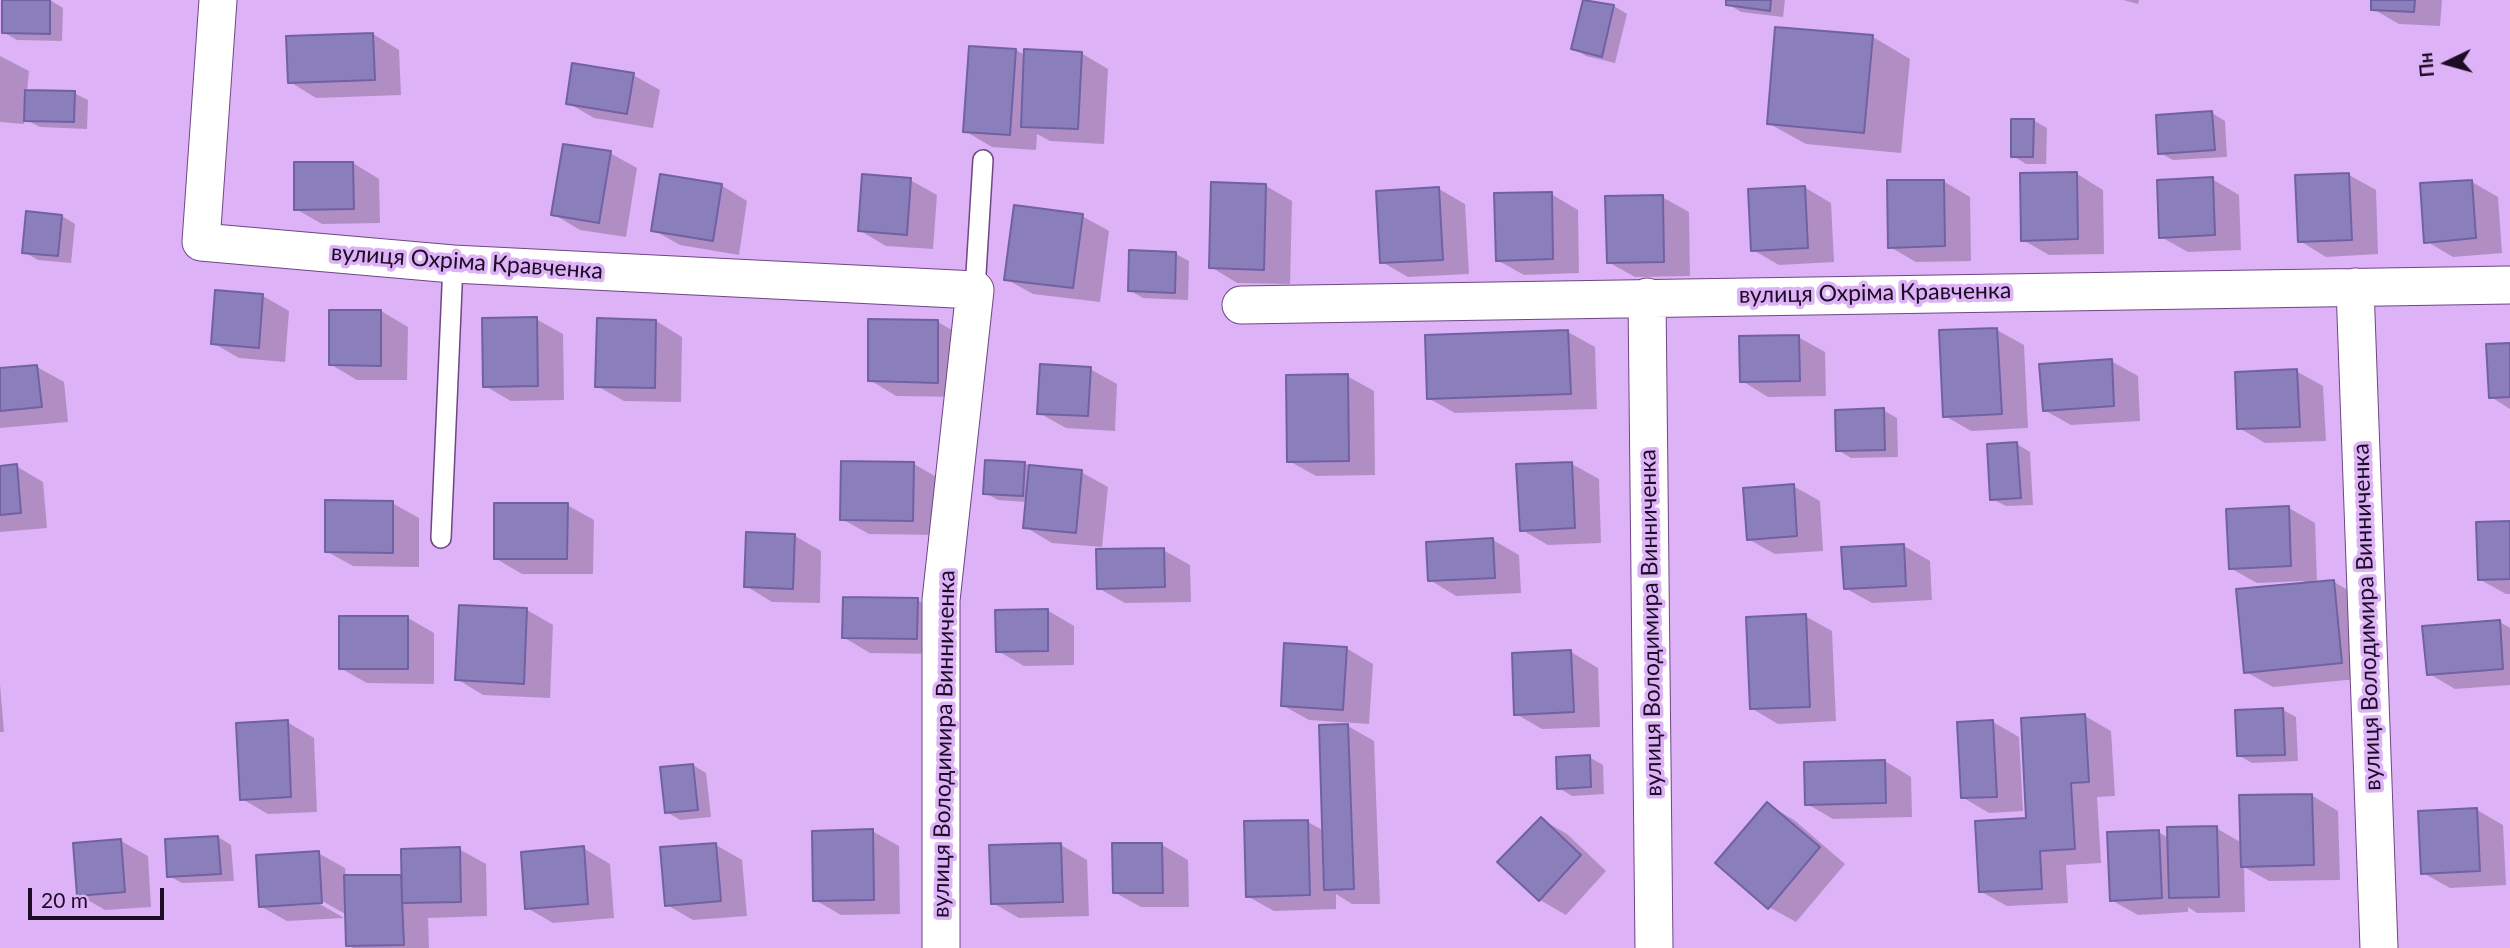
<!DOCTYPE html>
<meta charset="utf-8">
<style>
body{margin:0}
#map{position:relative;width:2510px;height:948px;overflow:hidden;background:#ddb2f6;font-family:Lato,sans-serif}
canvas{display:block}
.north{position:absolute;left:2412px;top:28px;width:70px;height:70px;-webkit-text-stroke:5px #ddb2f6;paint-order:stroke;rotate:265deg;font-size:19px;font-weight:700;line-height:28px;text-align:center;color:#1c0c25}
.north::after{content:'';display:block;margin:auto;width:24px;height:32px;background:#1c0c25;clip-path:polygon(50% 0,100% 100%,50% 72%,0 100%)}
.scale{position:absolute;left:28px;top:888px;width:136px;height:32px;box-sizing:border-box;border:4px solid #1c0c25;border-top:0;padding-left:9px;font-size:21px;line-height:24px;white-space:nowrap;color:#1c0c25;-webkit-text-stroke:5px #ddb2f6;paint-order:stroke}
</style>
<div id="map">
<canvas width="2510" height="948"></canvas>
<div class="north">Пн</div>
<div class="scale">20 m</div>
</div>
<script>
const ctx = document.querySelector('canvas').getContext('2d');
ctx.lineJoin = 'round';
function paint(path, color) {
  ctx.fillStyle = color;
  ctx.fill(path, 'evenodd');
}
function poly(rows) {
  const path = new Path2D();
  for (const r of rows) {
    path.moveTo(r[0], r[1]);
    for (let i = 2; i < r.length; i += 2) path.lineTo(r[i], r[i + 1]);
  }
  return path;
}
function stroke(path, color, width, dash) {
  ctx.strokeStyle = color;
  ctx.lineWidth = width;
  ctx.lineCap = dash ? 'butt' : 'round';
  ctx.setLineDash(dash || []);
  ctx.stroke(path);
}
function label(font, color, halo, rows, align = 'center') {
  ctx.font = font + ' Lato,sans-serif';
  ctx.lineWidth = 7;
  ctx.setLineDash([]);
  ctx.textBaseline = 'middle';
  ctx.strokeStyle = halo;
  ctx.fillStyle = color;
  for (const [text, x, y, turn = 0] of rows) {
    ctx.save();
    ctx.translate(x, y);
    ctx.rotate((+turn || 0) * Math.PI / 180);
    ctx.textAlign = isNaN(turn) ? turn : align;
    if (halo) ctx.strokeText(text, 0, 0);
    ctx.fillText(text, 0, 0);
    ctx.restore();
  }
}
const shadow = poly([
 [4,0,50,0,63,8,62,41,17,40,3,32],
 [1585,0,1614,6,1627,14,1615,63,1586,56,1573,48],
 [1728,0,1785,0,1783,17,1741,12,1728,4],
 [2123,0,2139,0,2138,4],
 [2373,0,2442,0,2440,26,2399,24,2373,9],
 [373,34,399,50,401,95,316,98,290,82],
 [1873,37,1910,59,1901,153,1806,144,1768,123],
 [1016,50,1026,56,1081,53,1108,69,1104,144,1050,141,1037,134,1036,150,992,147,965,131],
 [0,56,29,71,27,92,74,93,88,100,87,129,40,127,24,119,24,124,0,122],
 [633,75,660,90,653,128,594,118,568,103],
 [2212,113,2225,121,2227,157,2173,160,2160,153],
 [2033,120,2047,128,2046,164,2026,164,2013,156],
 [610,153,637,168,626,237,580,230,553,214],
 [353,163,379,179,380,223,322,224,296,209],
 [2077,174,2103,190,2104,254,2049,255,2023,240],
 [2349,175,2376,190,2378,254,2326,257,2300,241],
 [2212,179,2239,195,2241,250,2188,252,2161,237],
 [910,180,937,195,933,249,886,246,859,230],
 [1943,181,1970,197,1971,261,1916,262,1890,247],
 [2472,182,2498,197,2502,253,2453,257,2426,241],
 [721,185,747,201,739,255,680,245,653,230],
 [1266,186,1292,201,1290,284,1237,283,1211,267],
 [1804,187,1831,203,1834,262,1779,265,1753,250],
 [1439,189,1465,204,1469,274,1408,277,1382,262],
 [1551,194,1578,210,1579,273,1524,275,1497,260],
 [1662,197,1689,212,1690,276,1635,277,1608,262],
 [62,216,75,224,71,263,38,260,24,252],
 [1082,216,1109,231,1100,302,1033,294,1006,279],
 [1176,254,1189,261,1188,300,1143,298,1129,290],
 [263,296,289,311,285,362,239,358,213,343],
 [331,311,381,311,408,327,407,380,357,380,330,364],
 [536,319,563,334,564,400,511,401,485,386],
 [656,321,682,337,681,402,624,401,597,386],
 [938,322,964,337,964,397,896,396,870,380],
 [1997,330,2024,345,2028,428,1971,431,1945,416],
 [1568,332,1595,347,1597,409,1455,413,1428,398],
 [1798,337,1825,352,1826,396,1768,397,1742,381],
 [2510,345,2510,409,2491,397],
 [2111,361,2138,376,2140,421,2071,425,2044,410],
 [37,367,64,382,68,422,0,428,0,370],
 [1090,369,1117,384,1115,431,1066,428,1039,413],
 [2296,371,2323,386,2326,441,2265,443,2239,428],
 [1347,376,1374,391,1375,475,1316,476,1289,461],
 [1883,410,1897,418,1898,457,1851,458,1838,450],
 [2017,444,2030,452,2033,505,2006,506,1992,499],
 [914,464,940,479,939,535,869,534,842,519],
 [1024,464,1081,472,1108,487,1102,547,1052,543,1025,527,1027,502,998,500,985,493],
 [1572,464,1599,479,1601,543,1548,545,1522,530],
 [16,466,43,482,47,528,0,532,0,468],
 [1793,486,1820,501,1823,551,1775,554,1748,539],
 [392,503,419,518,419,567,353,566,326,551],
 [567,505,594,520,593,574,522,574,495,558],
 [2289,508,2315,523,2317,583,2334,582,2360,597,2368,678,2273,687,2246,672,2304,581,2257,583,2230,568],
 [2510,523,2510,594,2506,594,2479,579],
 [795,536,821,551,820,603,772,602,746,586],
 [1493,540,1519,555,1521,593,1456,596,1430,580],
 [1904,546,1930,561,1932,600,1872,603,1845,588],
 [1163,550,1190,565,1191,602,1125,603,1098,588],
 [917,600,944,615,943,654,870,653,843,637],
 [527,610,553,625,550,698,483,695,457,679],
 [1047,610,1074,626,1074,665,1024,666,998,651],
 [1805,616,1832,631,1836,721,1778,724,1751,708],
 [408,618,434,633,434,684,367,683,340,668],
 [2500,622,2510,628,2510,685,2455,689,2428,673],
 [1346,648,1373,664,1369,724,1309,720,1282,705],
 [1571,652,1598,668,1600,727,1542,729,1516,714],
 [0,684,4,732,0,732],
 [2283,710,2296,717,2298,761,2252,763,2238,755],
 [2085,716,2111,731,2115,796,2097,797,2101,863,2066,865,2068,903,2007,906,1980,891,2028,820],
 [287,722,314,738,317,812,268,814,242,799],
 [1993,722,2019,737,2023,811,1989,813,1962,797],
 [1348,726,1374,741,1380,904,1352,904,1336,894,1336,909,1274,911,1247,896,1308,822,1324,831],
 [1589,757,1603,765,1604,794,1572,796,1559,788],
 [1885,761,1911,777,1912,817,1833,819,1807,804],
 [693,765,706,773,711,817,680,820,667,812],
 [2311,795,2338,811,2340,880,2269,881,2244,867,2245,912,2197,913,2188,907,2188,912,2138,915,2111,900,2158,832,2169,838,2216,828,2242,843],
 [1767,804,1794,820,1845,864,1796,922,1769,907],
 [2477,810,2503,825,2506,885,2450,888,2423,873],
 [1541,819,1567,834,1606,871,1566,915,1540,900],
 [872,831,899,846,900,914,841,915,815,900],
 [218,837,231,845,234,881,182,883,169,876],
 [121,841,148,856,151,907,105,910,79,895],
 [716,845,742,860,747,916,693,920,667,905],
 [1061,845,1087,860,1089,916,1019,918,993,903],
 [1162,845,1188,860,1189,907,1141,907,1114,892],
 [583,848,610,864,614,918,553,923,527,908],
 [459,849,486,864,487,916,428,918,429,948,353,948,348,945,347,915,315,897,313,900,344,918,287,921,260,906,318,853,345,868,346,876,403,876]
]);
const building = poly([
 [2,0,50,0,50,34,2,33,2,0],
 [1583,0,1614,5,1602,57,1571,49,1583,0],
 [1726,0,1771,0,1770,11,1726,5,1726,0],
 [2371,0,2415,0,2414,12,2371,10,2371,0],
 [1775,27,1873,35,1864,133,1767,124,1775,27],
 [373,33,375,80,288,83,286,36,373,33],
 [969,46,1016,49,1010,135,963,132,969,46],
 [1024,49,1082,52,1078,129,1021,127,1024,49],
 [572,63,634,73,627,114,566,104,572,63],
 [25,90,75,91,74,122,24,121,25,90],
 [2212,111,2215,150,2158,154,2156,115,2212,111],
 [2011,119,2034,119,2033,157,2011,157,2011,119],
 [563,144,611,151,599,223,551,215,563,144],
 [294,162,353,162,354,209,294,210,294,162],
 [2077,172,2078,239,2021,241,2020,173,2077,172],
 [2349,173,2352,240,2298,242,2295,175,2349,173],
 [660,174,722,184,713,241,651,231,660,174],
 [862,174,911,178,907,235,858,231,862,174],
 [2213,177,2215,235,2159,238,2157,180,2213,177],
 [1887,180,1944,180,1945,246,1888,248,1887,180],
 [2472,180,2476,238,2424,243,2420,183,2472,180],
 [1211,182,1266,184,1264,270,1209,268,1211,182],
 [1805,186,1808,248,1751,251,1748,189,1805,186],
 [1439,187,1443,260,1380,263,1376,191,1439,187],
 [1552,192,1553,259,1496,261,1494,193,1552,192],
 [1663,195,1664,262,1607,263,1605,196,1663,195],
 [1014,205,1083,214,1073,288,1004,280,1014,205],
 [26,211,62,215,58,256,22,253,26,211],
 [1129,250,1176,252,1175,293,1128,291,1129,250],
 [215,290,263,294,259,348,211,344,215,290],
 [329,310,381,310,381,366,329,365,329,310],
 [537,317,538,386,483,387,482,318,537,317],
 [597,318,656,320,655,388,595,387,597,318],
 [868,319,938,320,938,383,868,381,868,319],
 [1997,328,2002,414,1943,417,1939,330,1997,328],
 [1568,330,1571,394,1427,399,1425,335,1568,330],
 [1799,335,1800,381,1740,382,1739,336,1799,335],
 [2510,343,2510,397,2489,398,2486,344,2510,343],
 [2112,359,2114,406,2043,411,2039,364,2112,359],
 [1040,364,1091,367,1088,416,1037,414,1040,364],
 [37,365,42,407,0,411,0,368,37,365],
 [2297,369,2300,427,2237,429,2235,372,2297,369],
 [1348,374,1349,461,1287,462,1286,375,1348,374],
 [1884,408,1885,450,1836,451,1835,410,1884,408],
 [2017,442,2021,498,1990,500,1987,444,2017,442],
 [985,460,1025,462,1023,496,983,494,985,460],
 [841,461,914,462,913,521,840,520,841,461],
 [1572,462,1575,528,1520,531,1516,464,1572,462],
 [17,464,21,513,0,515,0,466,17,464],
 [1029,465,1082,470,1076,533,1023,528,1029,465],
 [1794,484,1797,536,1747,540,1743,488,1794,484],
 [325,500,393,501,393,553,325,552,325,500],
 [494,503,568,503,567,559,494,559,494,503],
 [2289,506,2291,566,2229,569,2226,509,2289,506],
 [2510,521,2510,579,2478,580,2476,522,2510,521],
 [746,532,795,534,793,589,744,587,746,532],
 [1493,538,1495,578,1428,581,1426,542,1493,538],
 [1904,544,1906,586,1844,589,1841,547,1904,544],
 [1164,548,1165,587,1097,589,1096,549,1164,548],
 [2334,580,2342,663,2244,673,2236,589,2334,580],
 [843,597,918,598,917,639,842,638,843,597],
 [459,605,527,608,524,684,455,680,459,605],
 [1048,609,1048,651,996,652,995,610,1048,609],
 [1806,614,1810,707,1750,709,1746,617,1806,614],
 [339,616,408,616,408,669,339,669,339,616],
 [2500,620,2503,669,2427,675,2422,626,2500,620],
 [1284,643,1347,647,1343,710,1281,706,1284,643],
 [1571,650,1574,712,1514,715,1512,653,1571,650],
 [2283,708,2285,755,2237,756,2235,710,2283,708],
 [2085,714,2089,782,2071,783,2075,849,2040,851,2042,889,1979,892,1975,821,2026,818,2021,718,2085,714],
 [288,720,291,797,240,800,236,723,288,720],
 [1993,720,1997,797,1961,798,1957,722,1993,720],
 [1348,724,1354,889,1324,890,1319,725,1348,724],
 [1590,755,1591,787,1557,789,1556,757,1590,755],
 [1885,760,1886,803,1805,805,1804,762,1885,760],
 [693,764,698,810,665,813,660,767,693,764],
 [2312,794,2314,865,2241,867,2239,795,2312,794],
 [1767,802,1820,847,1768,909,1715,863,1767,802],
 [2477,808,2480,871,2421,874,2418,811,2477,808],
 [1541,817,1581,855,1539,901,1497,862,1541,817],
 [1308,820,1310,895,1246,897,1244,821,1308,820],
 [2217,826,2219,897,2169,898,2167,827,2217,826],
 [873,829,874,900,813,901,812,831,873,829],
 [2159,830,2162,898,2110,901,2107,832,2159,830],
 [218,836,221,874,167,877,165,839,218,836],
 [121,839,125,892,77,896,73,843,121,839],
 [716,843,721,901,665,906,660,847,716,843],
 [1061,843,1063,902,991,904,989,845,1061,843],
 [1112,843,1162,843,1163,893,1113,893,1112,843],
 [584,846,588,904,525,909,521,852,584,846],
 [460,847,461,902,402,903,401,849,460,847],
 [319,851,322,903,259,907,256,855,319,851],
 [344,875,401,875,404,945,346,946,344,875]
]);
const lane = poly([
 [975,290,983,160],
 [441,538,453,264]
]);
const street = poly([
 [218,0,201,242,453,264,975,290,941,600,941,948],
 [2355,287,2379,948],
 [1647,297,1654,948],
 [1241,305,2510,285]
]);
const streetNames = [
 ["вулиця Охріма Кравченка",467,262,4],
 ["вулиця Охріма Кравченка",1875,293,-1],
 ["вулиця Володимира Винниченка",2367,617,-92],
 ["вулиця Володимира Винниченка",1651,623,-91],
 ["вулиця Володимира Винниченка",944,744,-89]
];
paint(shadow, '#0003');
paint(building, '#8b7fbb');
stroke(building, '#7061a4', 2);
stroke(lane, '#6e4784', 22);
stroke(street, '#6e4784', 39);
stroke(lane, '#fff', 19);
stroke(street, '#fff', 37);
label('23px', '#1c0c25', '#ddb2f6', streetNames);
</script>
